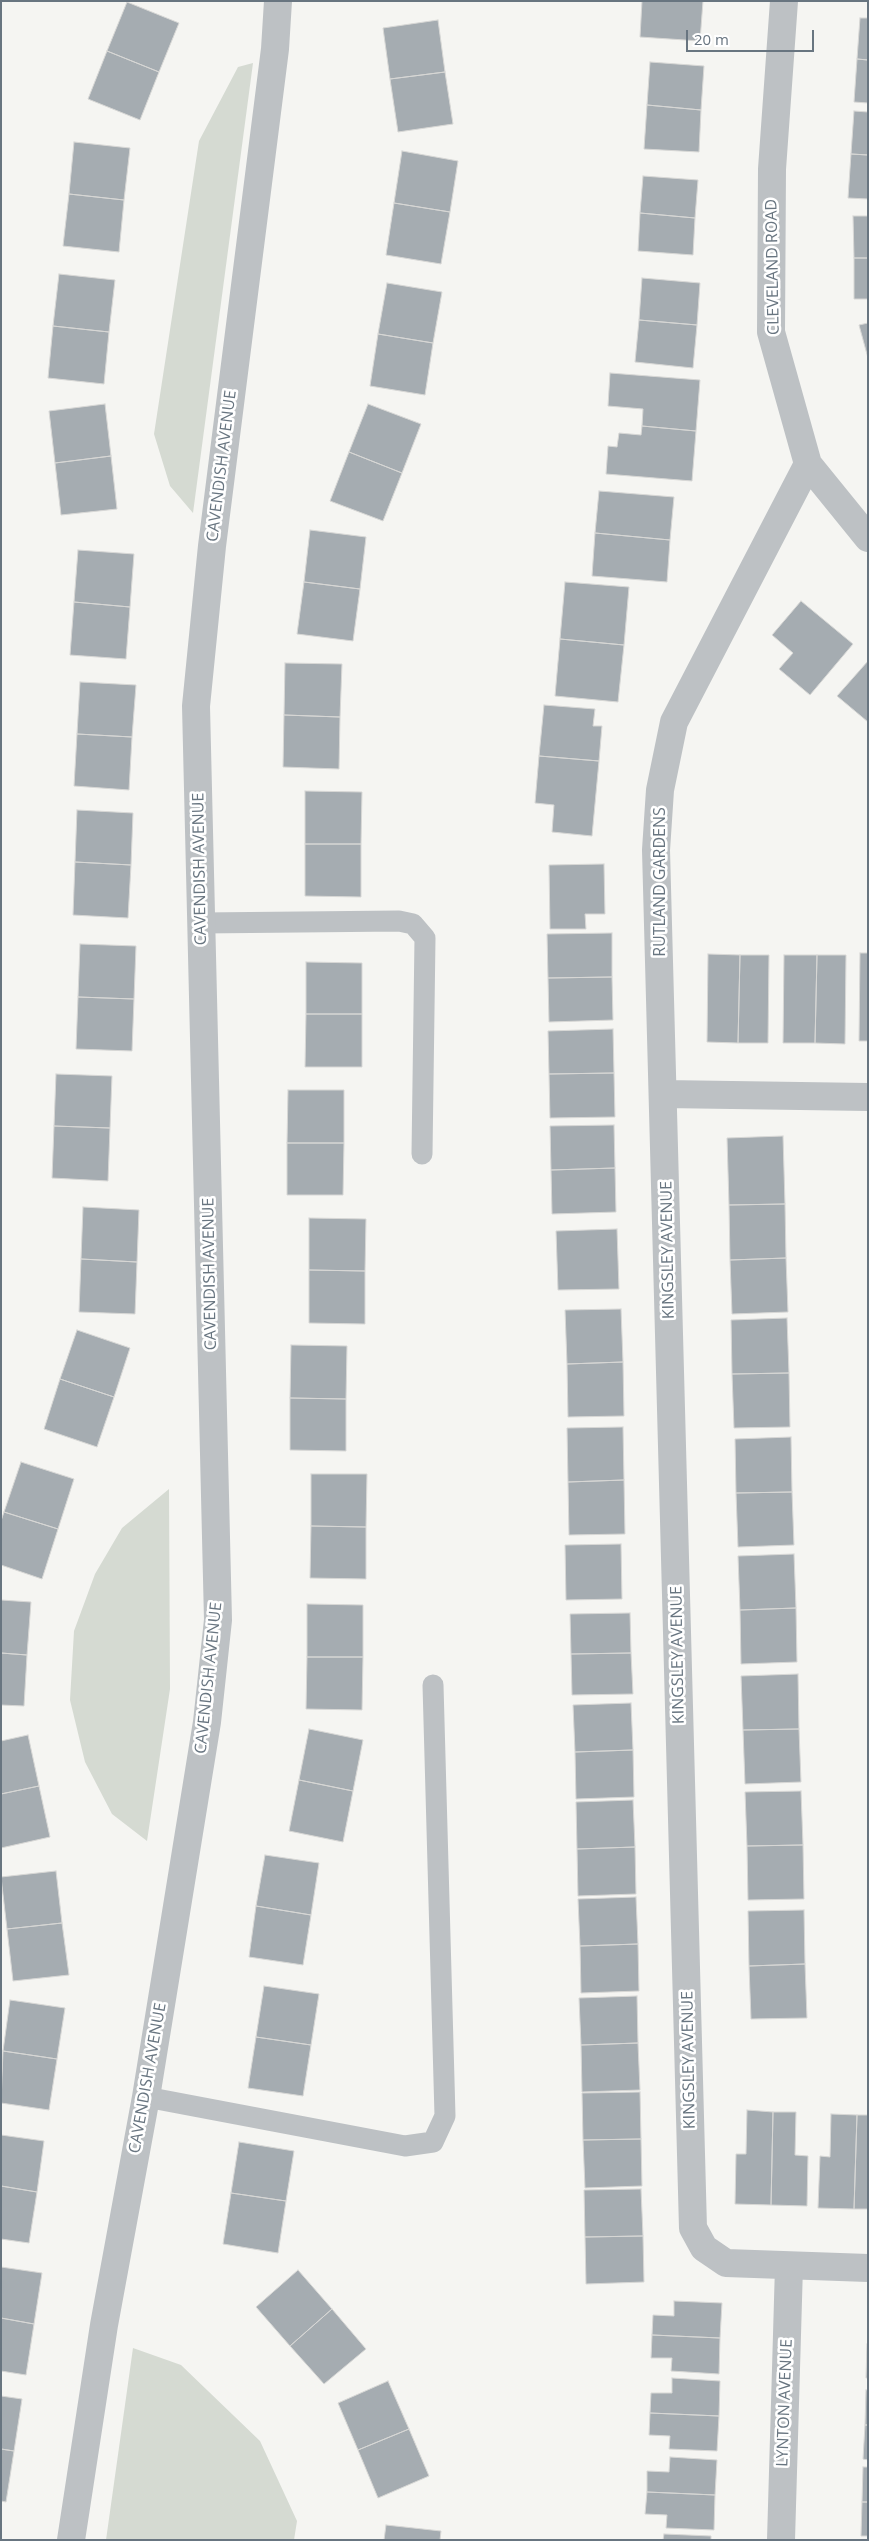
<!DOCTYPE html>
<style>
body{margin:0}
#map{position:relative;width:869px;height:2541px;overflow:hidden;background:#f5f5f2;font-family:"Open Sans",sans-serif}
canvas{display:block}
.frame{position:absolute;inset:0;border:2px solid #687580;pointer-events:none}
.scale{position:absolute;left:686px;top:30px;width:128px;height:22px;box-sizing:border-box;border:2px solid #687580;border-top:0;padding-left:6px;font-size:15px;line-height:18px;white-space:nowrap;color:#687580;-webkit-text-stroke:4px #fff;paint-order:stroke}
</style>
<div id="map">
<canvas width="869" height="2541"></canvas>
<div class="frame"></div>
<div class="scale">20 m</div>
</div>
<script>
const ctx = document.querySelector('canvas').getContext('2d');
ctx.lineJoin = 'round';
function paint(path, color) {
  ctx.fillStyle = color;
  ctx.fill(path, 'evenodd');
}
function poly(rows) {
  const path = new Path2D();
  for (const r of rows) {
    path.moveTo(r[0], r[1]);
    for (let i = 2; i < r.length; i += 2) path.lineTo(r[i], r[i + 1]);
  }
  return path;
}
function stroke(path, color, width, dash) {
  ctx.strokeStyle = color;
  ctx.lineWidth = width;
  ctx.lineCap = dash ? 'butt' : 'round';
  ctx.setLineDash(dash || []);
  ctx.stroke(path);
}
function label(font, color, halo, rows, align = 'center') {
  ctx.font = font + ' "Open Sans",sans-serif';
  ctx.lineWidth = 5;
  ctx.setLineDash([]);
  ctx.textBaseline = 'middle';
  ctx.strokeStyle = halo;
  ctx.fillStyle = color;
  for (const [text, x, y, turn = 0] of rows) {
    ctx.save();
    ctx.translate(x, y);
    ctx.rotate((+turn || 0) * Math.PI / 180);
    ctx.textAlign = isNaN(turn) ? turn : align;
    if (halo) ctx.strokeText(text, 0, 0);
    ctx.fillText(text, 0, 0);
    ctx.restore();
  }
}
const green = poly([
 [253,63,193,513,170,486,154,434,199,141,238,67],
 [169,1489,170,1689,147,1841,112,1814,85,1762,70,1700,74,1631,95,1574,122,1528],
 [133,2348,181,2365,260,2441,297,2521,294,2540,106,2540]
]);
const building = poly([
 [642,1,703,1,700,41,640,37,642,1],
 [127,2,179,23,159,72,107,51,127,2],
 [860,18,868,18,868,60,857,59,860,18],
 [438,20,445,72,390,79,383,28,438,20],
 [107,51,159,72,140,120,88,99,107,51],
 [857,59,868,60,868,103,854,102,857,59],
 [650,62,704,66,701,110,647,105,650,62],
 [445,72,453,124,398,132,390,79,445,72],
 [647,105,701,110,699,152,644,149,647,105],
 [854,111,868,112,868,155,851,154,854,111],
 [74,142,130,148,124,200,69,194,74,142],
 [402,151,458,161,450,212,394,203,402,151],
 [851,154,868,155,868,199,848,198,851,154],
 [643,176,698,180,695,218,640,213,643,176],
 [69,194,124,200,119,252,63,246,69,194],
 [394,203,450,212,441,264,386,255,394,203],
 [640,213,695,218,693,255,638,251,640,213],
 [853,216,868,216,868,258,854,258,853,216],
 [854,258,868,258,868,299,854,299,854,258],
 [59,274,115,280,109,332,53,326,59,274],
 [642,278,700,283,697,325,639,320,642,278],
 [387,283,442,292,433,343,378,334,387,283],
 [639,320,697,325,693,368,635,362,639,320],
 [868,323,868,358,859,325,868,323],
 [53,326,109,332,104,384,48,378,53,326],
 [378,334,433,343,425,395,370,386,378,334],
 [610,373,700,380,696,431,642,426,643,409,608,406,610,373],
 [105,404,111,456,55,463,49,411,105,404],
 [368,404,421,424,402,473,349,452,368,404],
 [642,426,696,431,692,481,606,474,608,446,617,447,619,433,641,435,642,426],
 [349,452,402,473,383,521,330,501,349,452],
 [111,456,117,509,61,515,55,463,111,456],
 [599,491,674,497,670,540,595,533,599,491],
 [310,530,366,537,360,589,304,582,310,530],
 [595,533,670,540,667,582,592,576,595,533],
 [78,550,134,554,130,607,74,602,78,550],
 [304,582,360,589,353,641,297,634,304,582],
 [565,582,629,587,624,645,560,639,565,582],
 [801,601,853,644,810,695,779,669,793,653,772,635,801,601],
 [74,602,130,607,126,659,70,655,74,602],
 [560,639,624,645,618,702,555,696,560,639],
 [868,661,868,722,837,696,868,661],
 [285,663,342,664,340,717,284,715,285,663],
 [80,682,136,685,132,737,77,734,80,682],
 [544,705,595,709,593,726,602,726,599,761,539,756,544,705],
 [284,715,340,717,339,769,283,767,284,715],
 [77,734,132,737,129,790,74,786,77,734],
 [539,756,599,761,592,836,552,832,554,805,535,803,539,756],
 [305,791,362,792,361,844,305,844,305,791],
 [77,810,133,813,131,865,75,862,77,810],
 [305,844,361,844,361,897,305,896,305,844],
 [75,862,131,865,128,918,73,915,75,862],
 [604,864,605,914,585,914,586,929,550,929,549,865,604,864],
 [612,933,612,977,548,978,547,934,612,933],
 [80,944,136,946,134,999,78,997,80,944],
 [860,953,868,953,868,1041,859,1041,860,953],
 [708,954,740,955,738,1043,707,1042,708,954],
 [740,955,769,955,768,1043,738,1043,740,955],
 [784,955,817,955,815,1043,783,1043,784,955],
 [817,955,846,955,845,1044,815,1043,817,955],
 [306,962,362,963,362,1014,306,1014,306,962],
 [612,977,613,1020,549,1022,548,978,612,977],
 [78,997,134,999,132,1051,76,1049,78,997],
 [306,1014,362,1014,362,1067,305,1067,306,1014],
 [613,1029,614,1073,549,1074,548,1031,613,1029],
 [614,1073,615,1117,550,1118,549,1074,614,1073],
 [56,1074,112,1076,110,1128,54,1126,56,1074],
 [288,1090,344,1090,344,1143,287,1143,288,1090],
 [614,1125,615,1168,551,1170,550,1126,614,1125],
 [54,1126,110,1128,108,1181,52,1178,54,1126],
 [783,1136,785,1204,729,1205,727,1138,783,1136],
 [287,1143,344,1143,343,1195,287,1195,287,1143],
 [615,1168,616,1212,552,1214,551,1170,615,1168],
 [785,1204,786,1258,730,1260,729,1205,785,1204],
 [83,1207,139,1210,137,1262,81,1259,83,1207],
 [309,1218,366,1219,365,1271,309,1270,309,1218],
 [617,1229,619,1289,558,1290,556,1231,617,1229],
 [786,1258,788,1312,732,1314,730,1260,786,1258],
 [81,1259,137,1262,135,1314,79,1312,81,1259],
 [309,1270,365,1271,365,1324,309,1323,309,1270],
 [621,1309,623,1362,567,1364,565,1310,621,1309],
 [787,1318,789,1373,732,1374,731,1320,787,1318],
 [77,1330,130,1348,114,1397,60,1379,77,1330],
 [291,1345,347,1346,346,1399,290,1398,291,1345],
 [623,1362,624,1416,568,1417,567,1364,623,1362],
 [789,1373,790,1427,734,1428,732,1374,789,1373],
 [60,1379,114,1397,97,1447,44,1429,60,1379],
 [290,1398,346,1399,346,1451,290,1450,290,1398],
 [623,1427,624,1480,568,1482,567,1428,623,1427],
 [791,1437,792,1492,736,1493,735,1439,791,1437],
 [21,1462,74,1479,58,1529,4,1512,21,1462],
 [311,1474,367,1474,366,1527,311,1526,311,1474],
 [624,1480,625,1534,569,1535,568,1482,624,1480],
 [792,1492,794,1545,738,1547,736,1493,792,1492],
 [4,1512,58,1529,42,1579,1,1565,1,1521,4,1512],
 [311,1526,366,1527,366,1579,310,1578,311,1526],
 [621,1544,622,1599,566,1600,565,1545,621,1544],
 [794,1554,796,1608,740,1610,738,1556,794,1554],
 [1,1600,31,1602,27,1655,1,1653,1,1600],
 [307,1604,363,1605,363,1657,307,1657,307,1604],
 [796,1608,797,1662,741,1664,740,1610,796,1608],
 [630,1613,631,1653,571,1654,570,1614,630,1613],
 [1,1653,27,1655,24,1706,1,1705,1,1653],
 [631,1653,633,1694,572,1695,571,1654,631,1653],
 [307,1657,363,1657,362,1710,306,1709,307,1657],
 [798,1674,799,1729,743,1730,741,1676,798,1674],
 [631,1703,633,1750,575,1752,573,1705,631,1703],
 [309,1729,363,1740,353,1791,299,1780,309,1729],
 [799,1729,801,1782,745,1784,743,1730,799,1729],
 [28,1735,39,1786,1,1794,1,1741,28,1735],
 [633,1750,634,1797,576,1799,575,1752,633,1750],
 [299,1780,353,1791,343,1842,289,1831,299,1780],
 [39,1786,50,1837,1,1848,1,1794,39,1786],
 [801,1791,803,1845,747,1846,745,1792,801,1791],
 [633,1800,635,1847,577,1849,576,1802,633,1800],
 [803,1845,804,1899,748,1900,747,1846,803,1845],
 [635,1847,636,1894,578,1896,577,1849,635,1847],
 [265,1855,319,1863,311,1915,256,1906,265,1855],
 [56,1871,62,1923,7,1929,1,1877,56,1871],
 [636,1897,638,1944,580,1946,578,1899,636,1897],
 [256,1906,311,1915,303,1965,249,1957,256,1906],
 [804,1910,805,1964,749,1966,748,1911,804,1910],
 [62,1923,69,1975,13,1981,7,1929,62,1923],
 [638,1944,639,1991,581,1993,580,1946,638,1944],
 [805,1964,807,2018,751,2019,749,1966,805,1964],
 [264,1986,319,1994,311,2045,256,2037,264,1986],
 [637,1996,638,2043,581,2045,579,1998,637,1996],
 [10,2000,65,2008,57,2059,3,2051,10,2000],
 [256,2037,311,2045,303,2096,248,2088,256,2037],
 [638,2043,640,2090,582,2092,581,2045,638,2043],
 [3,2051,57,2059,49,2110,1,2103,3,2051],
 [640,2092,641,2139,583,2140,582,2093,640,2092],
 [747,2110,773,2112,771,2205,735,2204,736,2154,746,2154,747,2110],
 [773,2112,796,2112,795,2155,808,2156,807,2206,771,2205,773,2112],
 [831,2114,857,2115,854,2209,818,2208,820,2156,830,2157,831,2114],
 [857,2115,868,2115,868,2209,854,2209,857,2115],
 [1,2135,44,2141,37,2192,1,2186,1,2135],
 [641,2139,642,2186,585,2188,583,2140,641,2139],
 [239,2142,294,2151,286,2201,231,2193,239,2142],
 [1,2186,37,2192,29,2243,1,2239,1,2186],
 [641,2189,643,2236,585,2237,584,2190,641,2189],
 [231,2193,286,2201,278,2253,223,2244,231,2193],
 [643,2236,644,2282,586,2284,585,2237,643,2236],
 [1,2267,42,2273,34,2324,1,2318,1,2267],
 [298,2270,332,2309,290,2346,256,2307,298,2270],
 [674,2301,722,2303,720,2338,652,2335,653,2315,674,2316,674,2301],
 [332,2309,366,2349,324,2384,290,2346,332,2309],
 [1,2318,34,2324,26,2375,1,2371,1,2318],
 [652,2335,720,2338,719,2374,671,2371,672,2358,651,2358,652,2335],
 [867,2344,868,2344,868,2378,866,2378,867,2344],
 [672,2378,720,2381,719,2416,650,2413,651,2393,672,2393,672,2378],
 [388,2381,409,2429,358,2450,338,2403,388,2381],
 [866,2390,868,2390,868,2425,865,2425,866,2390],
 [1,2396,22,2399,14,2451,1,2449,1,2396],
 [650,2413,719,2416,717,2451,669,2449,670,2436,649,2435,650,2413],
 [865,2425,868,2425,868,2460,863,2459,865,2425],
 [409,2429,429,2476,378,2498,358,2450,409,2429],
 [1,2449,14,2451,6,2502,1,2501,1,2449],
 [670,2457,717,2460,715,2495,647,2492,647,2471,669,2472,670,2457],
 [863,2467,868,2467,868,2502,862,2502,863,2467],
 [647,2492,715,2495,714,2530,666,2528,667,2515,645,2514,647,2492],
 [862,2502,868,2502,868,2536,861,2536,862,2502],
 [386,2525,441,2531,440,2540,384,2540,386,2525],
 [664,2534,711,2536,711,2540,663,2540,664,2534]
]);
const service = poly([
 [201,923,399,921,413,924,425,938,422,1154],
 [146,2097,405,2146,433,2142,445,2116,433,1685]
]);
const minor = poly([
 [784,1,772,169,771,332,808,464,868,538],
 [808,464,674,722,660,790,656,850,693,2228,704,2248,726,2263,868,2268],
 [664,1094,868,1097],
 [71,2540,104,2325,146,2097,207,1722,218,1620,196,706,212,546,275,49,278,1],
 [781,2540,789,2266]
]);
const streetNames = [
 ["CLEVELAND ROAD",773,267,-91],
 ["CAVENDISH AVENUE",222,466,-83],
 ["CAVENDISH AVENUE",200,869,-91],
 ["RUTLAND GARDENS",660,882,-90],
 ["KINGSLEY AVENUE",668,1250,-91],
 ["CAVENDISH AVENUE",210,1274,-91],
 ["KINGSLEY AVENUE",678,1655,-91],
 ["CAVENDISH AVENUE",209,1678,-84],
 ["KINGSLEY AVENUE",689,2060,-91],
 ["CAVENDISH AVENUE",148,2078,-80],
 ["LYNTON AVENUE",785,2403,-88]
];
paint(green, '#d5dad2');
paint(building, '#a5acb1');
stroke(building, '#d7d7d5', 1);
stroke(service, '#bdc1c4', 21);
stroke(minor, '#bdc1c4', 28);
label('16px', '#687580', '#fff', streetNames);
</script>
